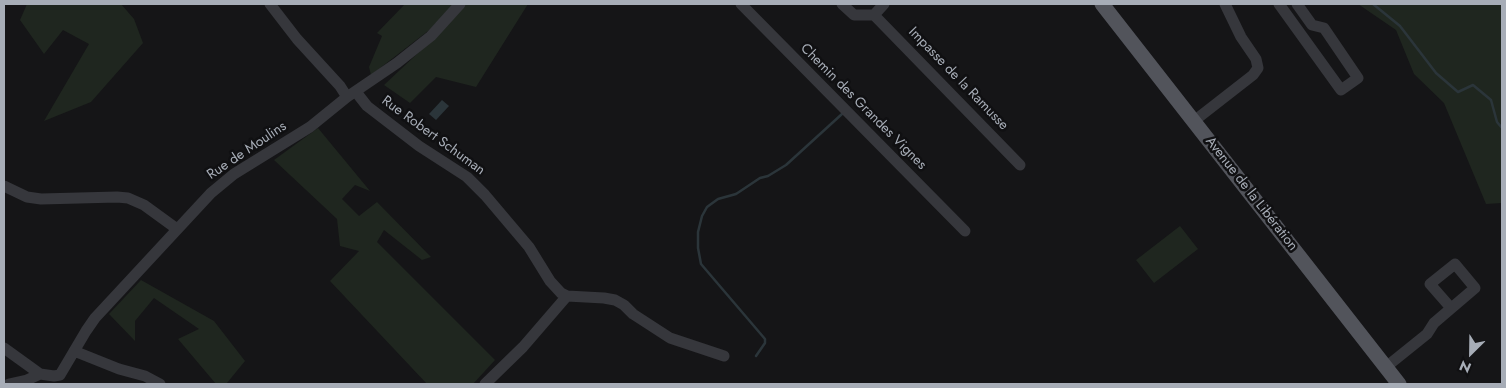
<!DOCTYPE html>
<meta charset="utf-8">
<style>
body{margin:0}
#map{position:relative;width:1506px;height:388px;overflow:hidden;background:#151517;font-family:Jost,sans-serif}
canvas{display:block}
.frame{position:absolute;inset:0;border:5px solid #a7adb7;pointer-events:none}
.north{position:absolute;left:1446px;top:328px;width:50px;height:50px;-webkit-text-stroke:4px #101012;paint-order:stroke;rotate:203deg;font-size:14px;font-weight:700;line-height:20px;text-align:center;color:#a7adb7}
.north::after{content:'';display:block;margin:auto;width:18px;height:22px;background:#a7adb7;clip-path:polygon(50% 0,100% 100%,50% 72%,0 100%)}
</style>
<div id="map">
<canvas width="1506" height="388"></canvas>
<div class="frame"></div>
<div class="north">N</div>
</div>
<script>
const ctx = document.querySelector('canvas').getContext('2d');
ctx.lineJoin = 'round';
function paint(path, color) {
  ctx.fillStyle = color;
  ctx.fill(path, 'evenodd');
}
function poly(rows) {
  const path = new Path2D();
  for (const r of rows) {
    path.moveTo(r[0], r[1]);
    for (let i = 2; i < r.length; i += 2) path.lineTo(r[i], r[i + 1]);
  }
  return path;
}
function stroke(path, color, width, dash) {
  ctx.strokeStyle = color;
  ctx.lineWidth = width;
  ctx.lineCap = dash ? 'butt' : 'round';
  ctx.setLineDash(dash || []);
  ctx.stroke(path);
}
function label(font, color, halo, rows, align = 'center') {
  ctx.font = font + ' Jost,sans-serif';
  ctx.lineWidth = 5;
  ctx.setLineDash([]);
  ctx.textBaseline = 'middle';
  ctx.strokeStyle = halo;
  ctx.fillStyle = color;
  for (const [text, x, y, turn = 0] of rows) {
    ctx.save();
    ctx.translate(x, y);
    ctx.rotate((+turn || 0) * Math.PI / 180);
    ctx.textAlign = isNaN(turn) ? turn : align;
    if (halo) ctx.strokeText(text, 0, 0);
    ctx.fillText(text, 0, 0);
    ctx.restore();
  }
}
const green = poly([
 [27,4,121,4,134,19,143,43,91,102,44,121,89,44,63,30,44,54,20,20],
 [405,4,455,4,428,31,371,75,369,67,382,36,377,33],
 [466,4,528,4,476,87,436,77,410,103,384,85,433,39],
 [1358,4,1502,4,1502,203,1486,204,1444,103,1414,74,1396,30],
 [318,128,370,191,355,185,342,199,359,216,377,202,431,257,422,260,384,230,377,242,495,360,473,384,427,384,330,281,359,251,340,246,337,219,274,160],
 [1180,226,1198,249,1154,283,1136,260],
 [141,280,214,321,245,361,227,383,216,384,178,339,199,329,154,298,135,321,135,341,109,314]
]);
const water = poly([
 [442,100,449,106,436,120,429,114]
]);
const stream = poly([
 [1373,4,1400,26,1436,73,1458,92,1473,85,1491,100,1497,122,1502,128],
 [756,356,765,343,765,339,701,264,698,248,698,232,702,216,707,207,718,199,736,194,760,178,768,176,786,165,842,114]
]);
const minor = poly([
 [270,4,297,39,340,86,347,97],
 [741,4,965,231],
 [842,4,854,15,874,15],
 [1279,4,1341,90,1358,78,1324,28,1312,25,1297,4],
 [874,15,1020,165],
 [874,15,884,4],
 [356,92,367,106,419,146,467,177,485,195,529,247,550,281,561,293,567,296,604,298,615,300,624,305,633,314,670,338,724,356],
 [1194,121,1253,75,1258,68,1256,59,1241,37,1225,4],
 [4,186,27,197,41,199,117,197,128,198,144,205,177,229],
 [4,348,40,374,54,376,60,375],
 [74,351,119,369,145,376,160,384],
 [1386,367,1427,334,1434,323,1475,288,1455,264,1430,284,1451,308],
 [60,375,86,331,95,318,211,193,234,174,310,127,347,97,397,63,431,36,460,4],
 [9,384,27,380,40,374],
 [485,384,523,347,567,296]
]);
const major = poly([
 [1102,4,1399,384]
]);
const streetNames = [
 ["Impasse de la Ramusse",958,79,46],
 ["Chemin des Grandes Vignes",863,107,45],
 ["Rue Robert Schuman",433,136,36],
 ["Rue de Moulins",247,151,-34],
 ["Avenue de la Libération",1251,194,52]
];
paint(green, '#1f261f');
paint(water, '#2b353a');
stroke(stream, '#2b353a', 2.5);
stroke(minor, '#36373c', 11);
stroke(major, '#52545b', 15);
label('14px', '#a7adb7', '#101012', streetNames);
</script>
